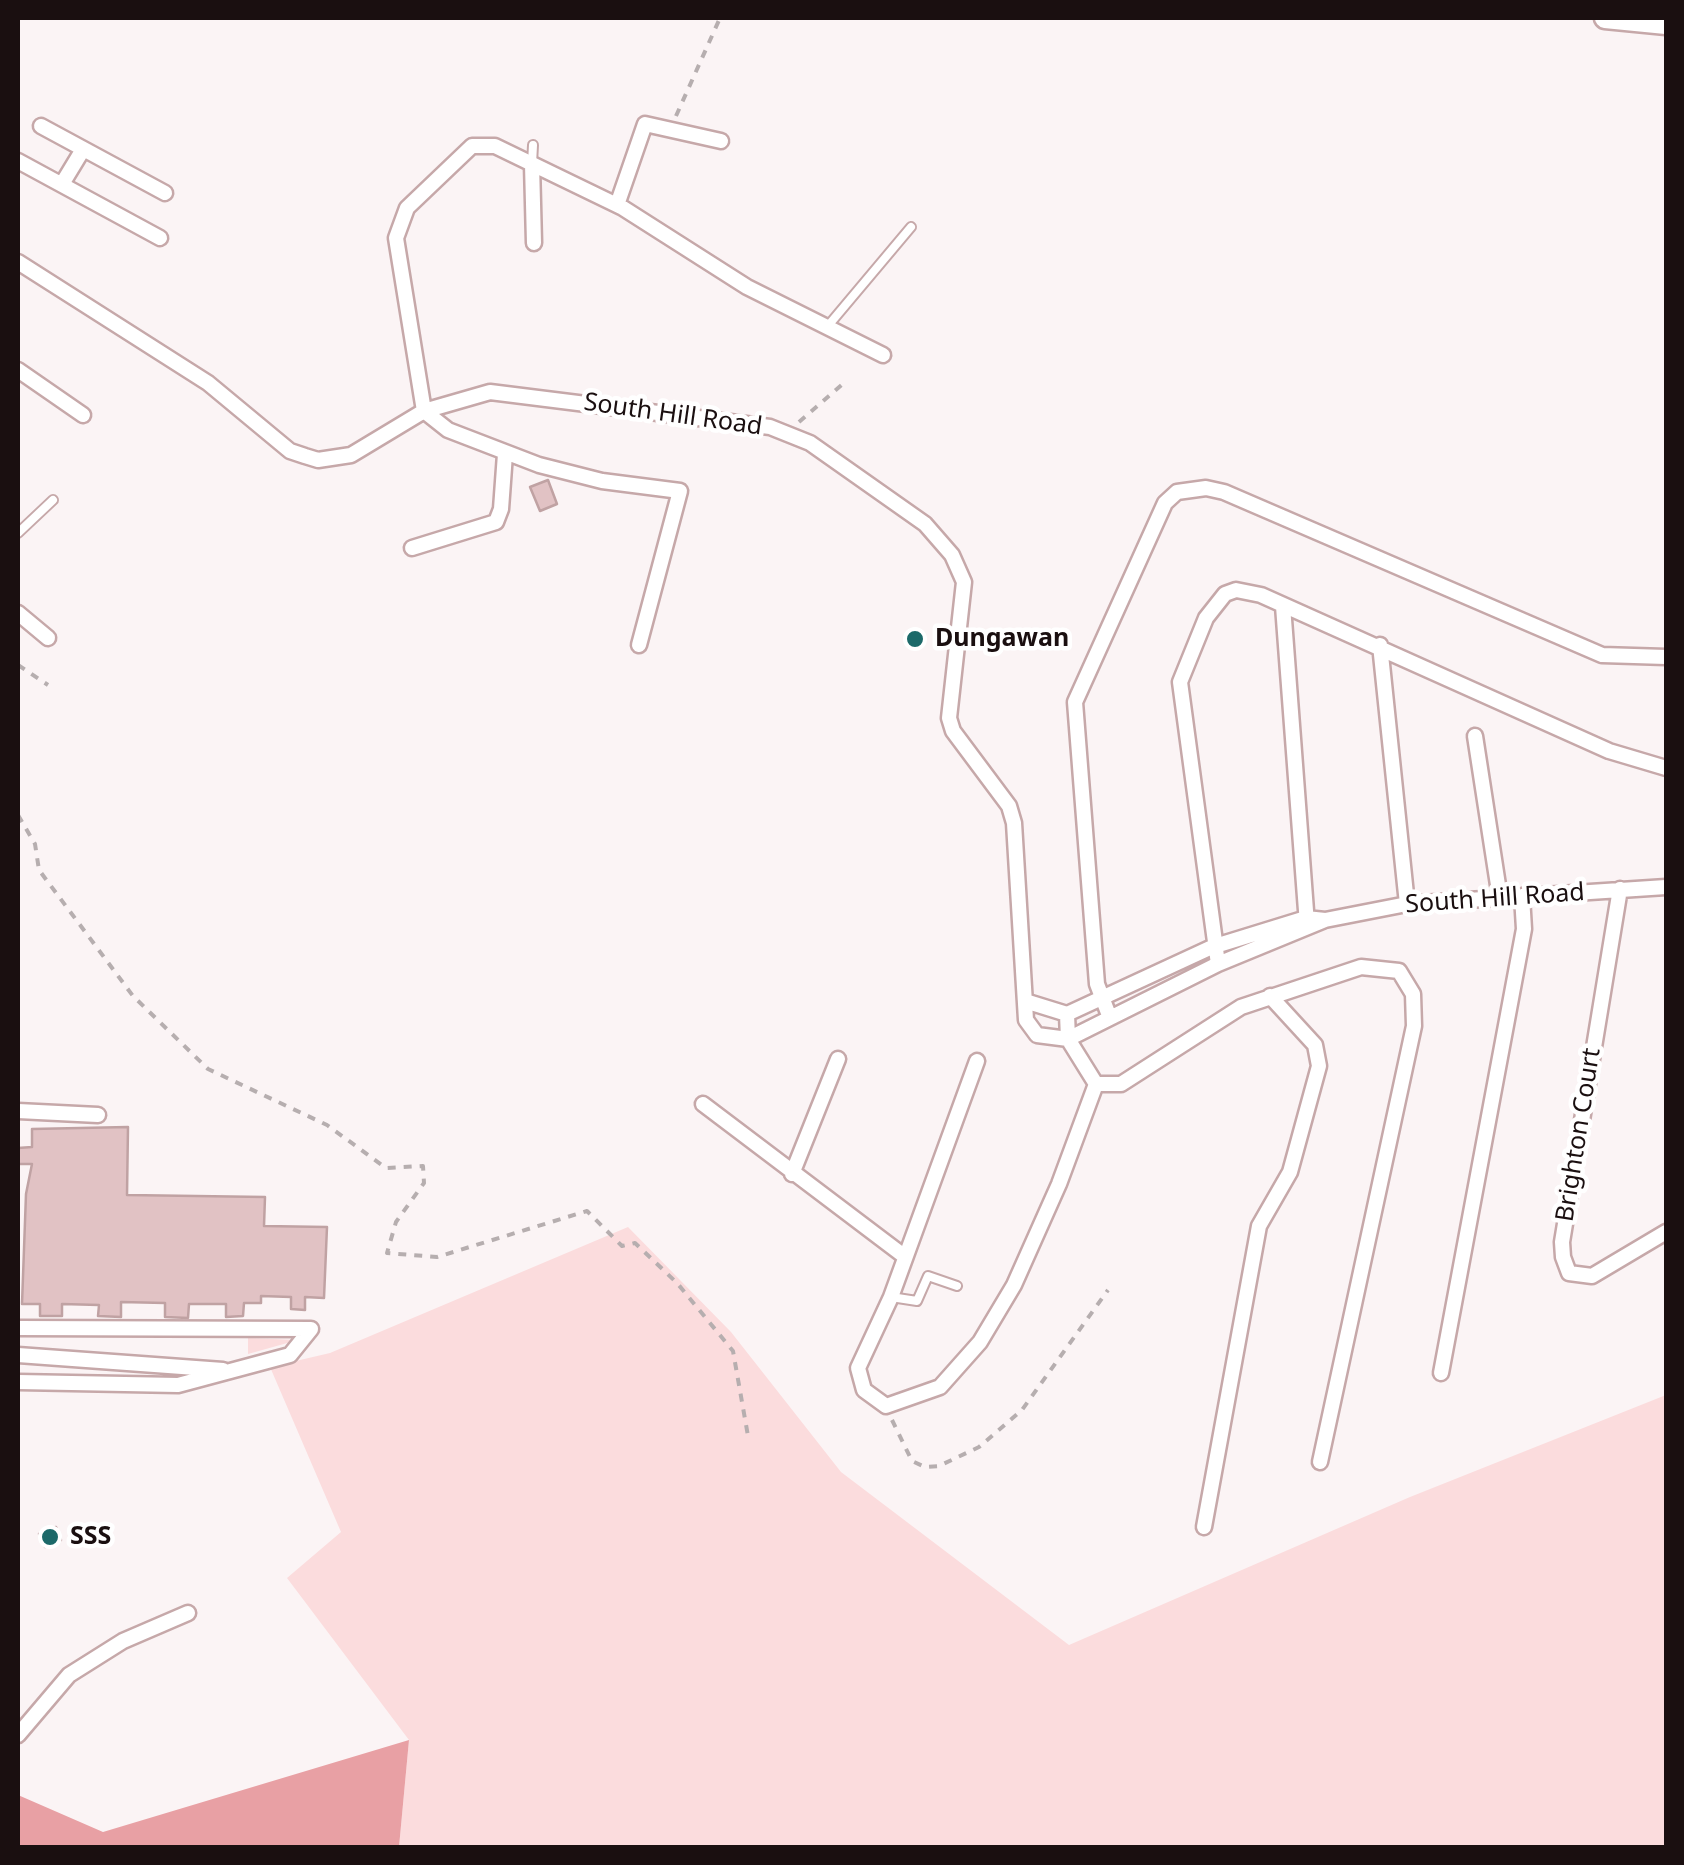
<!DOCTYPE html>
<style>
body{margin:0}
#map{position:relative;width:1684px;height:1865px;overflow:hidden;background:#fbf4f5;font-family:"Noto Sans",sans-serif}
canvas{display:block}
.frame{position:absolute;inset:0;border:20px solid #1a0f10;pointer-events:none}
</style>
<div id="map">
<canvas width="1684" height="1865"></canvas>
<div class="frame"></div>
</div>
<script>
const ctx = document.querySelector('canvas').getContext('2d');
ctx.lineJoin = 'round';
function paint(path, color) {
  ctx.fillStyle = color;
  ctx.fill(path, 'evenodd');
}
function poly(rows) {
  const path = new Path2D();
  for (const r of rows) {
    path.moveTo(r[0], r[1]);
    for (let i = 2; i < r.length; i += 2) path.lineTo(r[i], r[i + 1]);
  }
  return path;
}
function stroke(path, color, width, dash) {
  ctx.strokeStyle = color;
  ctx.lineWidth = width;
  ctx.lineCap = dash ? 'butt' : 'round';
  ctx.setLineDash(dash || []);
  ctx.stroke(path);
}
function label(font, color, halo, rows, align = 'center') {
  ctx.font = font + ' "Noto Sans",sans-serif';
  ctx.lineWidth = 9;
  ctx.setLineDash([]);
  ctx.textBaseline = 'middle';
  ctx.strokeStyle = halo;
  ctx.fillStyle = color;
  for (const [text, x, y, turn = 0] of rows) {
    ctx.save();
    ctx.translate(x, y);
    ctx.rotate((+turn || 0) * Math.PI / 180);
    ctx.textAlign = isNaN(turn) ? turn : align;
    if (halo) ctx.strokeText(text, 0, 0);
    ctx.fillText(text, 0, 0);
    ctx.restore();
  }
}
const green = poly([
 [628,1227,731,1332,841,1472,1069,1645,1410,1497,1666,1395,1666,1847,399,1847,409,1740,287,1578,341,1532,270,1367,330,1353],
 [248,1338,298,1340,248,1354]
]);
const forest = poly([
 [409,1740,399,1847,18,1847,18,1795,103,1832]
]);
const building = poly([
 [548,480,557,504,540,511,530,487,548,480],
 [128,1127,127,1195,265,1197,264,1226,327,1227,324,1298,305,1297,305,1310,291,1309,291,1297,261,1296,261,1303,244,1303,243,1316,226,1317,226,1304,189,1304,188,1318,165,1317,165,1303,121,1302,121,1317,98,1316,99,1305,62,1304,62,1316,40,1316,40,1304,22,1304,26,1194,32,1164,18,1164,18,1148,32,1147,32,1129,128,1127],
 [56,1527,61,1540,45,1547,39,1534,56,1527]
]);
const path = poly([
 [676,116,720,18],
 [799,422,845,382],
 [18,665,48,685],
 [18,815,35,844,39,870,133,996,208,1069,327,1125,386,1168,423,1166,424,1183,396,1222,387,1253,437,1257,587,1211,622,1246,635,1243,677,1283,733,1351,748,1436],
 [892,1420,912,1461,925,1467,939,1466,979,1447,1022,1410,1108,1290]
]);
const lane = poly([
 [532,164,533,145],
 [827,327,911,227],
 [18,533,53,500],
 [891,1297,917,1301,928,1276,957,1286]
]);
const street = poly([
 [41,126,165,193],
 [18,161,160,238],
 [532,164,534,243],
 [62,184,82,151],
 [617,205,645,124,721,141],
 [18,262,208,383,290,451,305,456,318,460,351,455,424,411,490,392,770,427,810,443,925,524,952,555,964,582,949,718,953,731,1009,806,1014,823,1026,1020,1037,1035,1068,1039,1218,964,1325,920],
 [18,370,83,415],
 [412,548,496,522,501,509,505,454],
 [1283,606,1307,924],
 [18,613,48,638],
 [639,645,680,491,602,481,539,465,448,430,424,411,396,238,407,208,472,146,495,146,623,208,747,287,883,355],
 [1380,645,1407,904],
 [1475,736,1500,898],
 [1620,889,1562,1242,1563,1257,1569,1273,1592,1276,1666,1232],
 [1218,964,1180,682,1206,618,1225,594,1236,590,1261,595,1609,751,1666,768],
 [1025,1001,1067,1014,1212,947,1306,918,1325,920,1407,904,1666,887],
 [1110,1018,1097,984,1075,702,1165,503,1177,492,1206,488,1224,492,1602,655,1666,657],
 [977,1061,891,1297,858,1368,864,1390,886,1406,940,1387,980,1342,1014,1285,1059,1184,1096,1084,1068,1039,1067,1014],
 [1096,1084,1121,1084,1241,1007,1361,967,1399,971,1413,994,1414,1026,1320,1462],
 [703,1104,904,1256],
 [18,1111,98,1115],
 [792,1174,838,1059],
 [18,1328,311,1329],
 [18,1355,223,1370],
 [1441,1373,1524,929,1522,896],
 [18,1382,178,1385,290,1355,311,1329],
 [1204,1527,1259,1226,1290,1172,1319,1066,1315,1045,1270,996],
 [18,1735,69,1675,123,1641,188,1613]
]);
const secondary = poly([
 [1605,18,1666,24]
]);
const markers = [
 [915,639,10,"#1c6969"],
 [50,1537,10,"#1c6969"]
];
const streetNames = [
 ["South Hill Road",673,415,8],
 ["South Hill Road",1495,899,-4],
 ["Brighton Court",1579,1135,-81]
];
const poiNames = [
 ["Dungawan",935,639],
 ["SSS",70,1537]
];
paint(green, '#fbdcdd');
paint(forest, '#e8a0a4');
paint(building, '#e1c2c4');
stroke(building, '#c0a2a3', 2.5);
stroke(lane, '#c6a8a9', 12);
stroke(street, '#c6a8a9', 19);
stroke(secondary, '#c6a8a9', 25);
stroke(path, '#b6aeaf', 4, [8, 8]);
stroke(lane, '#fff', 8);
stroke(street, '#fff', 14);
stroke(secondary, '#fff', 20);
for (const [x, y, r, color] of markers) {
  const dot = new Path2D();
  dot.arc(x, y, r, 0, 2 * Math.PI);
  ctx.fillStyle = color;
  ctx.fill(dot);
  stroke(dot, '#fff', 4);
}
label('25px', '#1a0f10', '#fff', streetNames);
label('bold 25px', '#1a0f10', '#fff', poiNames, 'left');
</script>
